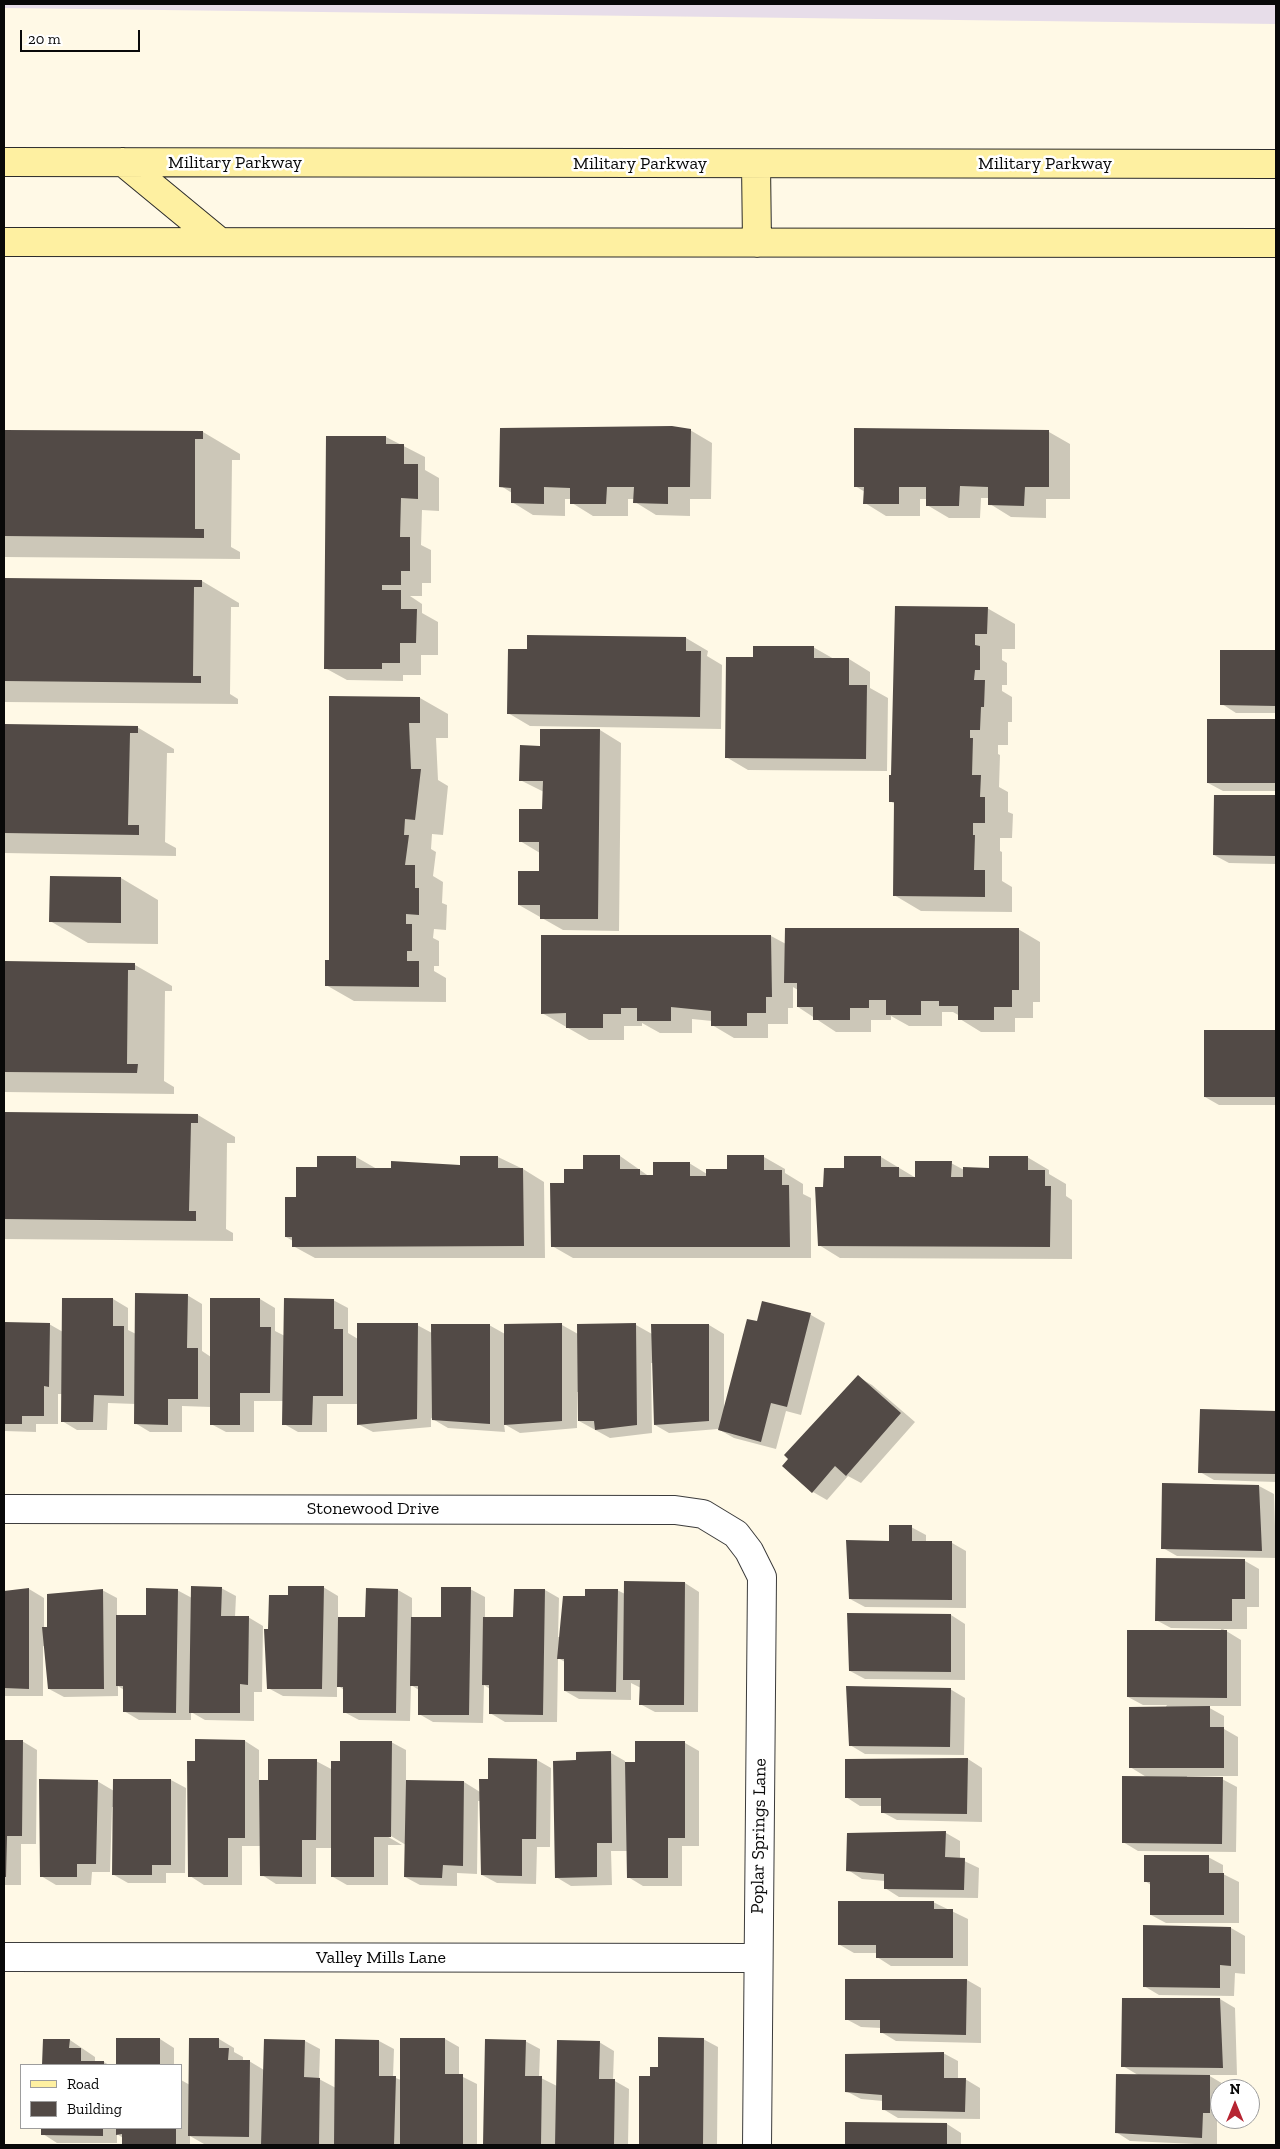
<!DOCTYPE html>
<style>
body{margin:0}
#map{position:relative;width:1280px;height:2149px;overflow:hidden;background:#fff9e6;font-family:"Zilla Slab",serif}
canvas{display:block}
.frame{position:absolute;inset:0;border:5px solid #090909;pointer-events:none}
.legend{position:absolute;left:20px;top:2064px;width:162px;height:65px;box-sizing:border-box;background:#fff;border:1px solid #9d9d9d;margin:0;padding:6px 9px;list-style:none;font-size:15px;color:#090909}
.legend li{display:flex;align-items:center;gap:10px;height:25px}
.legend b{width:25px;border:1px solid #9d9d9d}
.north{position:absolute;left:1210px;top:2079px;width:50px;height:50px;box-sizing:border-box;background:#fff;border:1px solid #9d9d9d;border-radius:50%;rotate:0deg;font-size:14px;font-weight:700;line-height:20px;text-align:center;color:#090909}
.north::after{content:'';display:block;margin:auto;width:18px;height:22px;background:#b62532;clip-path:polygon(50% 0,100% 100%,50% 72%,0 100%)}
.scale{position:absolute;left:20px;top:30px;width:120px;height:22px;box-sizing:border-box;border:2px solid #090909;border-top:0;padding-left:6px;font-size:15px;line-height:18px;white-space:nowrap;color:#090909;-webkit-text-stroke:4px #fff;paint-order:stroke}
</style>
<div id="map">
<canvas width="1280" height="2149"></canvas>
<div class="frame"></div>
<ul class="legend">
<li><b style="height:6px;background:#fef0a1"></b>Road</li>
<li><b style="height:14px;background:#524a46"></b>Building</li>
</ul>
<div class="north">N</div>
<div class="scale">20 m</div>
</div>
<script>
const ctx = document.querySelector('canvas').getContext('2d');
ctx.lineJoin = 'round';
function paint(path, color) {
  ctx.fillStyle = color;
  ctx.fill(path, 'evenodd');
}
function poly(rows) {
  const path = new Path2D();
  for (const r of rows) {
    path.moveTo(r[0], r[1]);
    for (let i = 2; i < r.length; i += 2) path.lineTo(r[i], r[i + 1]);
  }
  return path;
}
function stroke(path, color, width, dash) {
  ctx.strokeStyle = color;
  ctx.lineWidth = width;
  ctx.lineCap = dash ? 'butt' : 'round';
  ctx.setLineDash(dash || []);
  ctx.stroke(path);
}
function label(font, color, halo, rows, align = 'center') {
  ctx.font = font + ' "Zilla Slab",serif';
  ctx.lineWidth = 5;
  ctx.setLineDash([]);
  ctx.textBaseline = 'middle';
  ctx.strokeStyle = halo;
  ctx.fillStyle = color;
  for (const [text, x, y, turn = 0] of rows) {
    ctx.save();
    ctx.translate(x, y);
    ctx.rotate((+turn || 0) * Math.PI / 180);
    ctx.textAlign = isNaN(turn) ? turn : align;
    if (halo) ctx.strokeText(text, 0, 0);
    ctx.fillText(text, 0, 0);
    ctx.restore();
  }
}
const industrial = poly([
 [4,4,1276,4,1276,24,4,8]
]);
const shadow = poly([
 [690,430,712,443,711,499,690,499,690,516,656,515,635,502,635,499,628,499,628,516,593,516,572,503,572,499,565,499,565,516,533,515,512,502,512,493,501,486],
 [4,431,203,432,240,454,240,460,232,460,231,547,240,552,240,559,4,557],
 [1049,432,1070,444,1070,499,1046,499,1046,518,1011,517,990,504,990,498,981,498,980,518,949,518,927,505,927,499,920,499,920,516,886,516,865,503,865,492,855,486],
 [386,437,425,457,425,470,439,478,439,511,422,510,421,545,431,550,431,583,422,583,422,596,410,596,422,604,422,613,438,622,438,655,421,655,421,675,403,675,403,681,347,680,325,668],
 [4,579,202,581,239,603,239,607,231,607,230,694,238,699,238,704,4,702],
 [987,608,1015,624,1015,649,1002,649,1002,660,1007,663,1007,685,1002,685,1002,691,1012,697,1012,722,1008,722,1008,745,998,745,998,754,1000,755,999,787,1008,792,1008,812,1013,814,1012,838,1000,838,1000,851,1002,852,1002,881,1012,887,1012,912,921,911,894,895,895,804,890,801],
 [686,638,708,651,707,656,722,665,721,729,530,726,508,713,528,650],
 [813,647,834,659,849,659,870,672,870,688,888,698,887,771,748,770,726,757,754,658],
 [1222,651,1276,652,1276,713,1236,713,1222,704],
 [330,697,420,698,448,714,448,738,436,738,438,780,448,786,443,835,432,834,431,849,436,852,433,876,443,882,442,903,447,905,446,930,434,929,433,938,439,941,439,966,434,966,434,971,446,978,446,1002,354,1001,326,985,330,961],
 [1208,720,1276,720,1276,791,1223,791,1208,783],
 [4,725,137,727,174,749,174,753,167,753,165,842,176,848,176,856,4,853],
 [600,730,621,743,619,931,563,930,519,905,540,872,540,853,520,841,543,810,544,792,520,780,542,747],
 [1215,796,1276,797,1276,864,1229,863,1214,855],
 [121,878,158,900,158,944,88,943,50,921],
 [1018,929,1040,942,1040,1002,1033,1002,1033,1018,1015,1018,1015,1032,981,1032,960,1019,960,1016,953,1012,942,1012,942,1026,909,1026,891,1016,891,1020,871,1020,871,1032,836,1032,798,1007,798,990,793,987,793,1008,788,1008,788,1024,768,1024,768,1038,734,1038,712,1025,712,1021,692,1019,692,1033,660,1033,642,1023,642,1026,624,1026,624,1040,589,1040,542,1013,542,937,771,936,786,944],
 [4,962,135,965,172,986,172,991,165,991,164,1081,174,1087,174,1094,4,1092],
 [1205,1031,1276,1031,1276,1105,1219,1105,1205,1097],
 [4,1113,198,1115,235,1137,235,1143,227,1143,226,1229,233,1233,233,1241,4,1239],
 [620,1156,650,1177,689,1163,707,1174,729,1170,764,1157,785,1169,785,1173,803,1184,803,1194,811,1198,811,1258,573,1258,552,1246,565,1185,585,1171],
 [356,1157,377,1169,462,1166,498,1157,523,1169,544,1182,545,1258,315,1258,293,1246,293,1241,286,1237,298,1198,318,1168],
 [881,1157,916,1178,951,1163,964,1170,990,1169,1027,1157,1049,1170,1049,1174,1066,1184,1066,1196,1072,1200,1072,1259,840,1258,819,1245,824,1189,845,1169],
 [187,1295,202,1304,202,1351,211,1357,211,1299,260,1299,275,1308,275,1331,285,1336,333,1300,348,1308,348,1333,358,1339,417,1325,432,1333,489,1325,505,1334,505,1325,562,1325,578,1334,636,1325,652,1334,652,1325,709,1325,724,1334,724,1409,758,1323,763,1302,811,1315,825,1323,801,1415,786,1411,776,1449,734,1438,718,1429,669,1433,655,1425,653,1363,651,1363,652,1433,610,1438,579,1421,579,1392,577,1392,577,1428,520,1433,504,1424,505,1432,448,1428,431,1418,431,1427,373,1432,358,1424,358,1404,327,1404,327,1432,298,1432,284,1424,284,1401,254,1401,254,1432,226,1432,211,1424,211,1407,182,1406,182,1432,150,1432,135,1423,136,1404,108,1403,107,1430,77,1430,62,1421,62,1394,58,1394,58,1424,36,1424,36,1432,4,1431,4,1323,49,1324,63,1332,63,1299,113,1299,128,1308,128,1330,136,1334],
 [858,1377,872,1385,915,1422,861,1483,848,1476,827,1500,813,1492],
 [1201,1411,1276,1412,1276,1482,1214,1480,1200,1472],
 [1259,1486,1274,1494,1276,1558,1177,1556,1163,1548],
 [911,1527,926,1535,926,1543,952,1543,966,1551,966,1608,865,1607,850,1599,890,1542],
 [1245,1561,1259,1569,1259,1607,1247,1607,1247,1629,1223,1629,1241,1640,1241,1706,1206,1706,1224,1716,1224,1729,1238,1737,1238,1776,1187,1776,1187,1778,1222,1779,1237,1787,1236,1852,1138,1851,1123,1842,1148,1778,1130,1767,1167,1705,1143,1705,1128,1697,1221,1631,1221,1629,1171,1628,1156,1620],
 [685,1583,699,1592,698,1712,655,1712,640,1704,641,1688,631,1683,631,1700,579,1699,565,1691,565,1662,558,1658,557,1722,505,1722,490,1713,490,1689,484,1685,483,1723,433,1722,419,1714,419,1690,411,1685,410,1721,359,1720,344,1712,344,1690,337,1685,337,1697,283,1696,268,1688,270,1631,289,1597,323,1587,338,1596,338,1618,366,1618,398,1590,412,1598,412,1618,442,1618,470,1589,485,1597,485,1619,515,1619,545,1590,559,1598,558,1637,561,1637,586,1597,617,1590,625,1594],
 [221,1588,236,1596,235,1617,248,1617,263,1626,262,1692,254,1692,254,1721,205,1720,191,1712,191,1720,139,1720,124,1711,124,1690,118,1686,118,1696,64,1697,49,1689,45,1646,43,1646,43,1696,4,1696,4,1592,29,1589,44,1598,44,1629,49,1629,102,1590,117,1598,117,1616,147,1616,177,1590,192,1598],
 [951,1615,965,1624,965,1680,865,1679,850,1671],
 [950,1689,965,1698,964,1755,865,1754,850,1745],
 [4,1741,22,1741,37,1750,36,1844,21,1844,21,1885,4,1885],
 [245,1741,259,1750,259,1781,269,1781,316,1761,333,1770,342,1763,391,1742,406,1750,406,1781,464,1782,480,1792,489,1781,537,1760,551,1768,550,1847,537,1847,536,1884,497,1883,482,1875,481,1801,478,1801,477,1874,457,1873,457,1886,420,1885,405,1877,406,1845,386,1833,385,1835,402,1845,388,1845,388,1885,347,1885,333,1877,333,1848,316,1848,316,1884,276,1884,262,1875,261,1846,242,1846,242,1885,204,1885,190,1876,196,1762],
 [685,1743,699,1751,699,1846,682,1846,682,1886,643,1886,628,1877,628,1851,611,1851,612,1885,571,1886,556,1877,577,1761,611,1753,625,1761,625,1763,636,1763],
 [968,1759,982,1768,982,1822,897,1820,882,1812,882,1806,860,1806,846,1797],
 [114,1780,171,1780,186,1788,185,1873,166,1873,166,1883,128,1883,114,1875,114,1807,112,1807,110,1872,92,1872,91,1885,56,1885,41,1876,97,1781,114,1791],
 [946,1833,960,1841,960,1859,979,1868,978,1898,899,1897,885,1888,885,1881,862,1879,848,1870],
 [1208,1857,1223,1865,1223,1874,1239,1882,1239,1923,1166,1923,1151,1915,1151,1885,1145,1881],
 [933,1902,968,1919,968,1966,891,1966,877,1957,877,1953,854,1953,840,1945],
 [1231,1928,1245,1936,1245,1974,1235,1973,1234,1996,1159,1995,1144,1986],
 [967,1980,981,1988,981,2043,896,2041,881,2032,881,2028,861,2027,846,2019],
 [1123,1999,1220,1999,1235,2008,1237,2075,1208,2075,1225,2085,1224,2089,1220,2089,1220,2119,1224,2121,1217,2121,1217,2145,1130,2141,1116,2132,1138,2075,1123,2066],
 [117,2039,160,2039,174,2048,174,2065,117,2065],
 [219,2039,234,2048,234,2052,243,2057,243,2061,249,2061,264,2070,265,2040,305,2041,320,2049,319,2079,336,2088,379,2041,394,2049,393,2077,401,2080,445,2039,459,2047,459,2075,477,2084,477,2145,204,2144,190,2136,190,2145,123,2145,123,2138,117,2134,117,2143,57,2143,43,2134,43,2128,181,2128,181,2080,190,2085],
 [703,2039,718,2047,717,2145,640,2145,640,2077,651,2077,659,2068],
 [44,2040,70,2040,95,2057,95,2062,104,2062,109,2065,44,2065],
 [486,2040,525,2041,540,2049,539,2077,557,2086,599,2042,614,2051,613,2080,629,2089,628,2145,484,2145],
 [943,2053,958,2061,958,2079,965,2079,980,2088,980,2119,898,2118,883,2109,883,2101,861,2099,846,2091],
 [846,2123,947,2124,961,2133,961,2145,846,2145]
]);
const building = poly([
 [672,426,691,429,690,487,668,487,668,504,633,503,634,487,607,487,606,504,570,504,570,488,544,487,544,504,511,503,511,488,499,487,500,428],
 [854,428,1049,430,1049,487,1025,487,1024,506,988,505,988,487,960,486,959,506,926,506,926,487,899,487,899,504,863,504,864,487,854,487],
 [4,430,203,431,203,439,195,439,195,529,204,529,204,538,4,536],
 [326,436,386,436,386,444,404,444,404,464,418,464,418,499,401,498,400,537,410,537,410,571,401,571,401,585,382,585,382,590,401,590,401,609,417,609,416,643,400,643,400,663,382,663,382,669,324,669],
 [4,578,202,580,202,587,194,587,193,676,201,676,201,683,4,681],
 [895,606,988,607,987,634,975,634,975,645,980,646,980,670,975,670,974,680,985,680,984,707,981,707,980,730,970,730,970,738,973,738,972,775,981,775,980,797,985,797,985,823,973,823,973,835,975,835,974,870,985,870,985,897,893,896,894,802,889,802,889,775,891,775],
 [527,635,686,637,686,651,701,651,700,717,507,714,508,649,527,649],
 [753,646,814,646,814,658,849,658,849,685,867,685,866,759,725,758,726,657,753,657],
 [1220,650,1276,650,1276,706,1220,705],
 [329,696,420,697,420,723,409,723,411,769,421,769,415,820,405,819,404,835,409,835,405,865,415,865,415,888,419,888,419,915,406,914,406,924,412,924,412,951,407,951,407,961,419,961,419,987,325,986,325,960,329,960],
 [1207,719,1276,719,1276,783,1207,783],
 [4,724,138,726,138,733,130,733,128,825,139,825,139,835,4,833],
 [540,729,600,729,598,919,540,919,540,905,518,905,518,871,539,871,539,842,519,842,519,809,542,809,543,781,519,781,520,745,540,746],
 [1214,795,1276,795,1276,856,1213,855],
 [50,876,121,877,121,923,49,922],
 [785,928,1019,928,1019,990,1012,990,1012,1007,994,1007,994,1020,958,1020,958,1006,939,1006,939,1001,921,1001,921,1015,886,1015,886,1000,869,1000,869,1008,850,1008,850,1020,813,1020,813,1007,797,1007,797,983,784,983],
 [541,935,771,935,772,997,766,997,766,1013,747,1013,747,1026,711,1026,711,1011,671,1007,671,1021,637,1021,637,1008,621,1008,621,1014,603,1014,603,1028,566,1028,566,1013,541,1014],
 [4,961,135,963,135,970,128,970,127,1064,138,1064,137,1073,4,1072],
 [1204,1030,1276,1030,1276,1097,1204,1097],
 [4,1112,198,1114,198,1123,191,1123,189,1211,196,1211,196,1221,4,1219],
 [583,1155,620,1155,620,1169,640,1169,640,1175,653,1175,653,1162,690,1162,690,1176,706,1176,706,1169,727,1169,727,1155,764,1155,764,1170,782,1170,782,1185,789,1185,790,1247,551,1247,550,1183,564,1183,564,1169,583,1169],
 [317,1156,356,1156,356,1168,391,1168,391,1161,460,1165,460,1156,498,1156,498,1168,523,1168,524,1246,292,1247,292,1237,285,1237,285,1197,296,1197,296,1167,317,1167],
 [844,1156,881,1156,881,1167,899,1167,899,1177,915,1177,915,1161,952,1161,951,1177,963,1177,963,1167,989,1168,989,1156,1028,1156,1028,1170,1045,1170,1045,1186,1051,1186,1050,1247,818,1246,815,1187,823,1187,824,1168,844,1168],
 [135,1293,188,1294,187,1348,198,1348,198,1399,168,1399,168,1425,134,1424],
 [62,1298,113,1298,113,1326,124,1326,124,1396,94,1395,93,1422,61,1422],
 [210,1298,260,1298,260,1327,271,1327,270,1393,240,1393,240,1425,210,1425],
 [284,1298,334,1299,334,1329,343,1329,343,1396,313,1396,312,1425,282,1425],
 [762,1301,811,1313,787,1407,771,1403,761,1442,718,1430,747,1319,757,1321],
 [4,1322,50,1323,49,1387,44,1386,44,1416,22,1416,22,1424,4,1424],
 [357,1323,418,1323,417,1419,357,1425],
 [562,1323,562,1421,504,1425,504,1324],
 [636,1323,637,1425,595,1430,594,1421,578,1421,577,1324],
 [431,1324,490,1324,490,1424,432,1420],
 [651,1324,709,1324,709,1421,654,1425],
 [858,1375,901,1413,846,1476,835,1466,812,1493,782,1466,788,1459,784,1455],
 [1200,1409,1276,1411,1276,1474,1198,1473],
 [1162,1483,1259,1485,1262,1551,1161,1549],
 [889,1525,912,1525,912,1541,952,1541,952,1600,849,1599,846,1540,889,1541],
 [1156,1558,1245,1559,1245,1599,1232,1599,1232,1621,1155,1621],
 [624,1581,685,1582,684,1705,639,1705,640,1680,623,1680],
 [191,1586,222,1587,221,1616,249,1616,248,1685,240,1684,240,1713,189,1713],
 [288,1586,324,1586,322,1689,267,1689,264,1629,268,1629,269,1595,288,1595],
 [441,1587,471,1587,469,1715,418,1715,418,1686,410,1686,411,1617,441,1617],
 [29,1588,29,1689,4,1688,4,1591],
 [146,1588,178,1589,176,1713,123,1712,123,1686,116,1686,116,1615,146,1615],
 [366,1588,398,1589,396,1713,343,1713,343,1687,337,1687,338,1617,365,1617],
 [103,1589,104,1689,48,1689,42,1627,47,1627,47,1594],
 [514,1589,545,1589,543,1715,489,1714,489,1685,482,1685,483,1617,513,1617],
 [585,1589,618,1589,616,1692,564,1691,564,1659,557,1659,563,1596,585,1596],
 [847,1613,951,1614,951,1672,849,1671],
 [1127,1630,1227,1630,1227,1698,1127,1697],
 [846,1686,951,1688,950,1747,849,1746],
 [1210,1706,1210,1727,1224,1727,1224,1768,1129,1768,1129,1707],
 [195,1739,245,1740,245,1838,228,1838,228,1877,188,1877,187,1761,195,1761],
 [4,1740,23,1740,22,1836,7,1836,6,1877,4,1877],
 [340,1741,392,1741,391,1837,374,1837,374,1877,331,1877,331,1761,340,1761],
 [635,1741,685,1741,685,1838,668,1838,668,1878,627,1878,625,1762,635,1762],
 [611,1751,612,1843,597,1843,597,1877,555,1878,553,1761,576,1760,576,1752],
 [488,1758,537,1759,536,1839,522,1839,522,1876,481,1875,479,1779,488,1779],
 [968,1758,967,1814,881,1813,881,1798,845,1798,845,1759],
 [268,1759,317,1759,316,1840,302,1840,302,1877,260,1876,259,1780,268,1780],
 [1122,1776,1223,1777,1222,1844,1122,1843],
 [39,1779,98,1780,96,1864,77,1864,77,1877,40,1877],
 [113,1779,171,1779,171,1865,152,1865,152,1875,112,1875],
 [406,1780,464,1781,463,1866,443,1865,442,1878,404,1877],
 [946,1831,945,1857,965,1858,964,1890,884,1889,884,1874,846,1871,847,1833],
 [1144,1855,1209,1855,1209,1873,1224,1873,1224,1915,1150,1915,1150,1882,1144,1882],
 [838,1901,934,1901,934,1909,953,1909,953,1958,876,1958,876,1945,838,1945],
 [1143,1925,1231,1927,1231,1966,1220,1965,1220,1988,1143,1987],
 [845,1979,967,1979,966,2035,880,2033,880,2020,845,2020],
 [1122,1998,1220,1998,1223,2068,1121,2067],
 [658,2037,704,2038,703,2145,639,2145,639,2076,650,2076,650,2067,658,2067],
 [116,2038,160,2038,160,2065,116,2065],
 [189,2038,219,2038,219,2048,229,2048,228,2060,250,2060,249,2137,188,2136],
 [400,2038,445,2038,445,2074,463,2074,463,2145,400,2145],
 [43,2039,70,2039,69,2048,81,2048,81,2061,104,2061,104,2065,42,2065],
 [264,2039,305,2040,304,2077,320,2078,319,2145,261,2145],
 [335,2039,379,2040,379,2076,396,2076,394,2145,334,2145],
 [485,2039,526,2040,525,2076,542,2076,541,2145,483,2145],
 [557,2040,600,2041,599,2079,615,2079,614,2145,555,2145],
 [944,2052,944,2078,966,2078,965,2112,882,2110,882,2095,845,2092,845,2054],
 [1116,2074,1210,2075,1210,2113,1203,2113,1202,2138,1115,2133],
 [845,2122,947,2123,947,2145,845,2145],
 [41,2128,103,2128,103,2136,41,2135],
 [116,2128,176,2128,176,2145,122,2145,122,2134,116,2135]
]);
const street = poly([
 [4,1509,675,1510,703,1514,736,1534,749,1551,762,1577,757,2145],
 [4,1957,757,1958]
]);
const secondary = poly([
 [4,162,1276,164],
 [123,162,220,242],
 [756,164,757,243],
 [4,242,1276,243]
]);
const streetNames = [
 ["Military Parkway",235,163],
 ["Military Parkway",640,164],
 ["Military Parkway",1045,164],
 ["Stonewood Drive",373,1509],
 ["Poplar Springs Lane",759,1836,-89],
 ["Valley Mills Lane",381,1958]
];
paint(industrial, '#e7dde9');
paint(shadow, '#0003');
paint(building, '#524a46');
stroke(street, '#3c3c3c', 30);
stroke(secondary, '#2b2b2b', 30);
stroke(street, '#fff', 28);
stroke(secondary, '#fef0a1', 28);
label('18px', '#090909', '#fff', streetNames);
</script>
